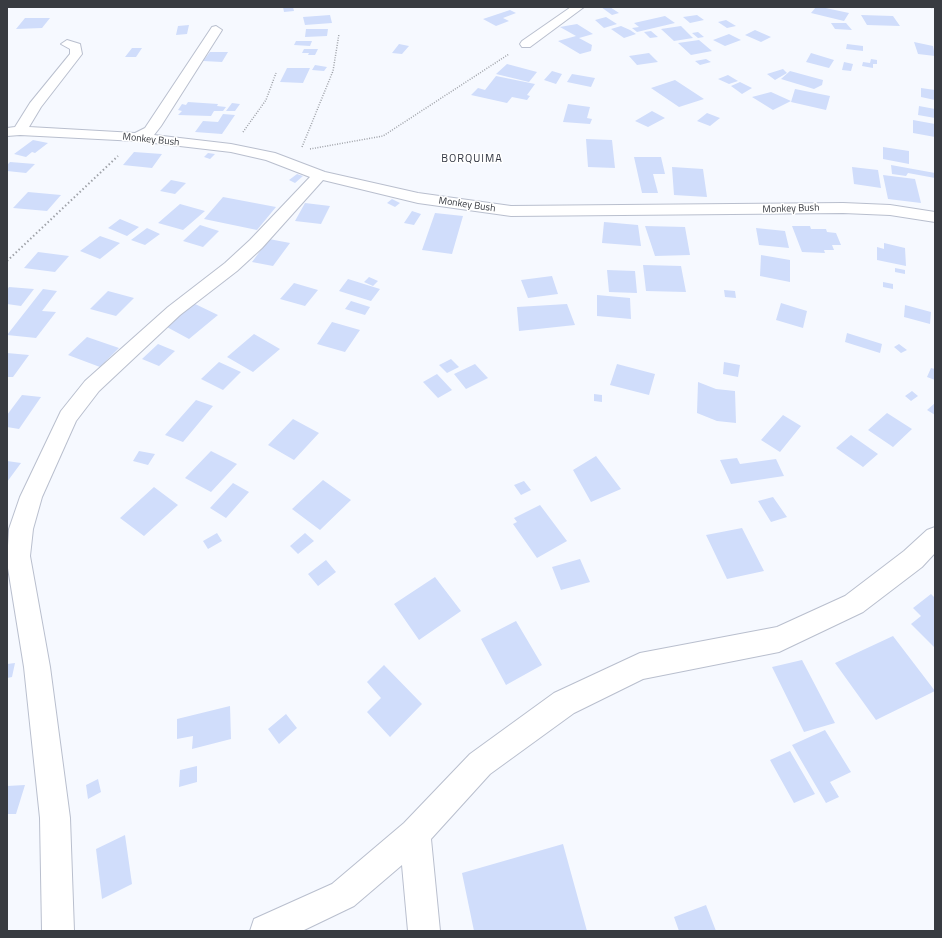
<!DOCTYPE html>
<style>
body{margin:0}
#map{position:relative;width:942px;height:938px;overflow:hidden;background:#f6f9ff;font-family:"Titillium Web",sans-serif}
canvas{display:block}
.frame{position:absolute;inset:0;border:8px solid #383b41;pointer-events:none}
</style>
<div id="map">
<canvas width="942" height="938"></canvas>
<div class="frame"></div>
</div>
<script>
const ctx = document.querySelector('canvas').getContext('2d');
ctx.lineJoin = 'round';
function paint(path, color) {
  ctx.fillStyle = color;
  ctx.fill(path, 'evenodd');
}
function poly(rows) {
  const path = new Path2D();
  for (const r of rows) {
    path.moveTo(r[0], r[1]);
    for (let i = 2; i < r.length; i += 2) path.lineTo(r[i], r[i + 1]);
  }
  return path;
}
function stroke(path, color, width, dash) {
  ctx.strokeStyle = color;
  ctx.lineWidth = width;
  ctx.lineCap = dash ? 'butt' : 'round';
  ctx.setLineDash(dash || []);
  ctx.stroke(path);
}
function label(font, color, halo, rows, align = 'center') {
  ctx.font = font + ' "Titillium Web",sans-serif';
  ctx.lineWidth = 3;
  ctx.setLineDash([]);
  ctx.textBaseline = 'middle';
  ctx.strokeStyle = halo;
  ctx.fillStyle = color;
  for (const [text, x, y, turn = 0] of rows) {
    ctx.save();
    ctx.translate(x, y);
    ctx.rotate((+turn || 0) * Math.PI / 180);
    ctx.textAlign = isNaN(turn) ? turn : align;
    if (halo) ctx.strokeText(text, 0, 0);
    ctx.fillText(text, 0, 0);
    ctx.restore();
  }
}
const building = poly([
 [283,7,293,7,294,11,284,12],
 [601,7,610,7,619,13,612,15],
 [816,7,821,7,849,13,844,21,811,13],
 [510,10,516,13,503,18,509,21,496,26,483,19],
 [330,15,332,23,305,25,303,17],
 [697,15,704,20,690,23,683,17],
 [861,15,893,16,900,26,867,25],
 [665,16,675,23,637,32,632,28,639,27,634,23],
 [606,17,617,24,604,28,595,20],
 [25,18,50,18,42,28,16,29],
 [726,20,736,26,727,28,718,22],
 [831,23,846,23,852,30,835,29],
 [577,24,593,34,579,38,592,45,591,51,580,54,558,41,576,36,560,27],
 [189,25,187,34,176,35,178,26],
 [621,26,630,30,636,34,624,38,611,29],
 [681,26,693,38,674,41,661,29],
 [306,29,328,29,327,36,305,37],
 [755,30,771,37,761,42,745,35],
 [651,31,658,37,650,38,644,32],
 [698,32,704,37,698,38,692,33],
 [729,34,741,40,725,46,713,40],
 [699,40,712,51,691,55,678,43],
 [296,41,312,41,310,46,294,45],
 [914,42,933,46,935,56,918,54],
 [399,44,409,46,402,54,392,53],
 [847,44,863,46,863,51,846,49],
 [132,48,142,48,136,57,125,57],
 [304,49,318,49,315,55,308,55,309,53,302,53],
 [210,52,228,52,222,62,203,61],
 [649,53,658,62,637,65,629,56],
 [811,53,834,60,829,68,806,62],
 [706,59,711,62,700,65,695,61],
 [871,59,877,60,877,64,873,64,873,68,862,66,863,62,870,63],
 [844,62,853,64,851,71,842,70],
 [507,64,537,72,529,82,496,74],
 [315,65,327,67,324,71,312,70],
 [287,68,310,68,303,83,280,82],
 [783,69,787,73,775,80,767,74],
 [552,71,562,74,556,84,544,80],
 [790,71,823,80,822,85,814,89,781,79],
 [572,74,595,78,591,87,567,82],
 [728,75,738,81,729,84,718,79],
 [496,76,535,84,527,95,530,96,527,100,512,97,507,103,471,95,478,88,485,90],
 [675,80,704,99,679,107,651,88],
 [740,82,752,88,742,94,731,86],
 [921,88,935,90,935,100,921,97],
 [795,89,830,96,826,110,791,102],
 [771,92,791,101,773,110,752,97],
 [188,102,218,104,217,106,226,107,223,111,214,111,211,116,178,115,182,111,178,110,182,104,186,105],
 [232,103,240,104,235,111,226,111],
 [568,104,590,107,587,118,592,119,590,124,563,122],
 [919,106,935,109,935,118,918,115],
 [652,111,665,118,648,127,635,121],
 [707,113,720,118,710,126,697,121],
 [223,114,235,115,222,134,195,132,203,121,218,122],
 [913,120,935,124,935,137,913,133],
 [586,139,612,140,615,168,588,167],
 [33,140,48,143,35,153,32,152,26,157,14,154],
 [883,147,909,151,909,164,883,159],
 [134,152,162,154,152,168,123,165],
 [208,153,215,154,210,159,204,157],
 [634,157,661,157,665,174,653,174,658,193,642,193],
 [10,162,35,164,26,173,7,171,7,165],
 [891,165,935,173,935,178,908,173,906,176,892,174],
 [672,167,703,169,707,197,674,195],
 [852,167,878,170,881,188,854,184],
 [297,174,303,176,295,183,289,180],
 [883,175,915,179,921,203,888,199],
 [171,180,186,183,175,194,160,191],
 [28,192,61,195,47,211,13,208],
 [223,197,276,207,257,230,204,219],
 [392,199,400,203,395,207,387,203],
 [305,203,330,206,321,224,295,221],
 [180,204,205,211,183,230,158,223],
 [412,211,421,214,414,225,404,223],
 [435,213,463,216,452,254,422,250],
 [120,219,139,227,127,236,108,228],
 [604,222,638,225,641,246,602,243],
 [200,225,219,231,203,247,183,241],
 [645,226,685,227,690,255,655,256],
 [792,226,810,226,811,229,826,229,827,232,836,233,841,245,832,245,834,250,824,250,825,253,802,252],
 [147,228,160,234,145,245,131,240],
 [756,228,785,231,789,248,759,245],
 [100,236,120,243,100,259,80,251],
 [269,239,290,243,273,266,252,262],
 [884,243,905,248,906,266,877,260,877,247,884,249],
 [38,252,69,256,55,272,24,268],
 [761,255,790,260,790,282,760,276],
 [643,265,681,266,686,292,646,291],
 [895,268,905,270,905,274,895,272],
 [607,270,635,271,637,293,609,292],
 [552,276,558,294,528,298,521,280],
 [369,277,378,281,373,286,364,282],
 [348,279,380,289,371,301,339,291],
 [883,282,893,284,893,289,883,287],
 [294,283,318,290,305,306,280,299],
 [9,287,34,289,21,306,7,304,7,290],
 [43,289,57,291,42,311,56,312,36,338,7,335],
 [724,290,735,291,736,298,725,297],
 [108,291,134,298,116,316,90,309],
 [597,295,630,298,631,319,597,316],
 [351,301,370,307,365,315,345,309],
 [193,303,218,315,189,339,165,326],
 [781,303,807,311,803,328,776,320],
 [567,304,575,325,519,331,517,307],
 [905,305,931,312,930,324,904,317],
 [332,322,360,330,345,352,317,344],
 [847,333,882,344,880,353,845,342],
 [254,334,280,349,253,372,227,357],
 [87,337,119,348,100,367,68,355],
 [158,344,175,351,159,366,142,359],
 [899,344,907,350,901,353,894,347],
 [7,353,29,355,13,377,7,377],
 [451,359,459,367,447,373,439,365],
 [219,362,241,372,223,390,201,379],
 [724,362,740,365,738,377,723,374],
 [475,364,488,378,466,389,454,374],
 [617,364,655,374,649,395,610,385],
 [931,368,935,369,935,380,927,377],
 [437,374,452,390,438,398,423,382],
 [698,382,716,389,735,391,736,423,717,421,697,413],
 [912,391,918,396,911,401,905,396],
 [594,394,602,395,602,402,594,401],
 [22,395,41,397,19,429,7,427,7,415],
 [196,400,213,406,183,442,165,435],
 [935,403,935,415,927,410],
 [887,413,912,429,893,447,868,430],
 [783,415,801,426,780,452,761,440],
 [293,419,319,433,294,460,268,445],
 [851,435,878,454,863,467,836,448],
 [139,451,155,454,148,465,133,461],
 [211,451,237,464,211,492,185,478],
 [596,456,621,489,591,502,573,470],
 [737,458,740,464,776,459,784,476,731,484,720,460],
 [7,461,21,463,7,482],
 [323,480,351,500,320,530,292,509],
 [524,481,531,490,521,495,514,485],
 [233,483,249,492,226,518,210,508],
 [154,487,178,505,144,536,120,518],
 [773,497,787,517,771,522,758,501],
 [540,505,567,541,537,558,513,524,517,522,514,518],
 [742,528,764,571,727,579,706,535],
 [217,533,222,541,208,549,203,541],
 [305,533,314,541,298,554,290,546],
 [580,559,590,582,561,590,552,567],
 [326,560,336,572,318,586,308,574],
 [435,577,461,611,419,640,394,604],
 [931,594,935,598,935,648,911,624,921,616,913,608],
 [516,621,542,665,506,685,481,639],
 [893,636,935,691,876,720,835,663],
 [802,660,835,723,804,732,772,667],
 [15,663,12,677,7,678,7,664],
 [384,665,422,704,390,737,367,712,381,698,367,682],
 [230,706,231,739,192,749,193,736,177,739,177,719],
 [286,714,297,728,279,744,268,729],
 [825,730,851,772,830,782,839,797,826,803,792,745],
 [790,751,815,794,794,803,770,760],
 [197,766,197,782,179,787,180,770],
 [98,779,101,792,88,799,86,785],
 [25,785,16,814,7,814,7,786],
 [125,835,132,884,102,899,96,849],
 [563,844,587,931,474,931,462,873],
 [706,905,716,931,679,931,674,917]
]);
const pathFar1 = poly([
 [929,7,935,8],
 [243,132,266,100,276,73],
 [302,147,333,71,339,34],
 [310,149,383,136,509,54]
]);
const path = poly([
 [7,261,118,156]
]);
const street = poly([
 [571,7,584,7,530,47,522,47,520,44,522,41,571,7],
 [216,26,222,30,161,126,154,135,231,144,275,153,325,172,418,193,511,206,843,203,890,205,935,212,935,222,890,215,843,213,511,216,418,203,323,180,262,248,237,271,180,315,99,391,76,421,42,497,33,529,30,556,50,667,70,818,74,931,42,931,40,818,24,667,7,562,9,529,20,497,61,411,85,381,168,307,225,263,250,240,310,177,266,160,231,152,137,141,20,135,7,136,7,128,15,127,30,103,70,54,70,49,61,44,67,40,80,44,82,54,41,107,29,127,135,133,145,128,212,27,216,26],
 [935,527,935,553,922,567,863,612,779,652,643,679,574,713,490,774,431,839,440,931,408,931,402,865,354,906,302,931,250,931,254,919,332,884,404,823,470,754,554,693,640,653,777,627,845,596,904,551,927,530,935,527]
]);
const farStreetnames = [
 ["Monkey Bush",151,140,6],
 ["Monkey Bush",467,205,8],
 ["Monkey Bush",791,209,-2]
];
const farNeighbourhoodnames = [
 ["BORQUIMA",472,159]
];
paint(building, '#d0ddfb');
stroke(street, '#b9bfce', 2);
stroke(pathFar1, '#9fa2a8', 1.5, [1, 1.5]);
stroke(path, '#9fa2a8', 2, [1.5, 2.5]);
paint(street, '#fff');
label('10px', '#383b41', '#fff', farStreetnames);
ctx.letterSpacing = '1px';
label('11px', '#303541', '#fff', farNeighbourhoodnames);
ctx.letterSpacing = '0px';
</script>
